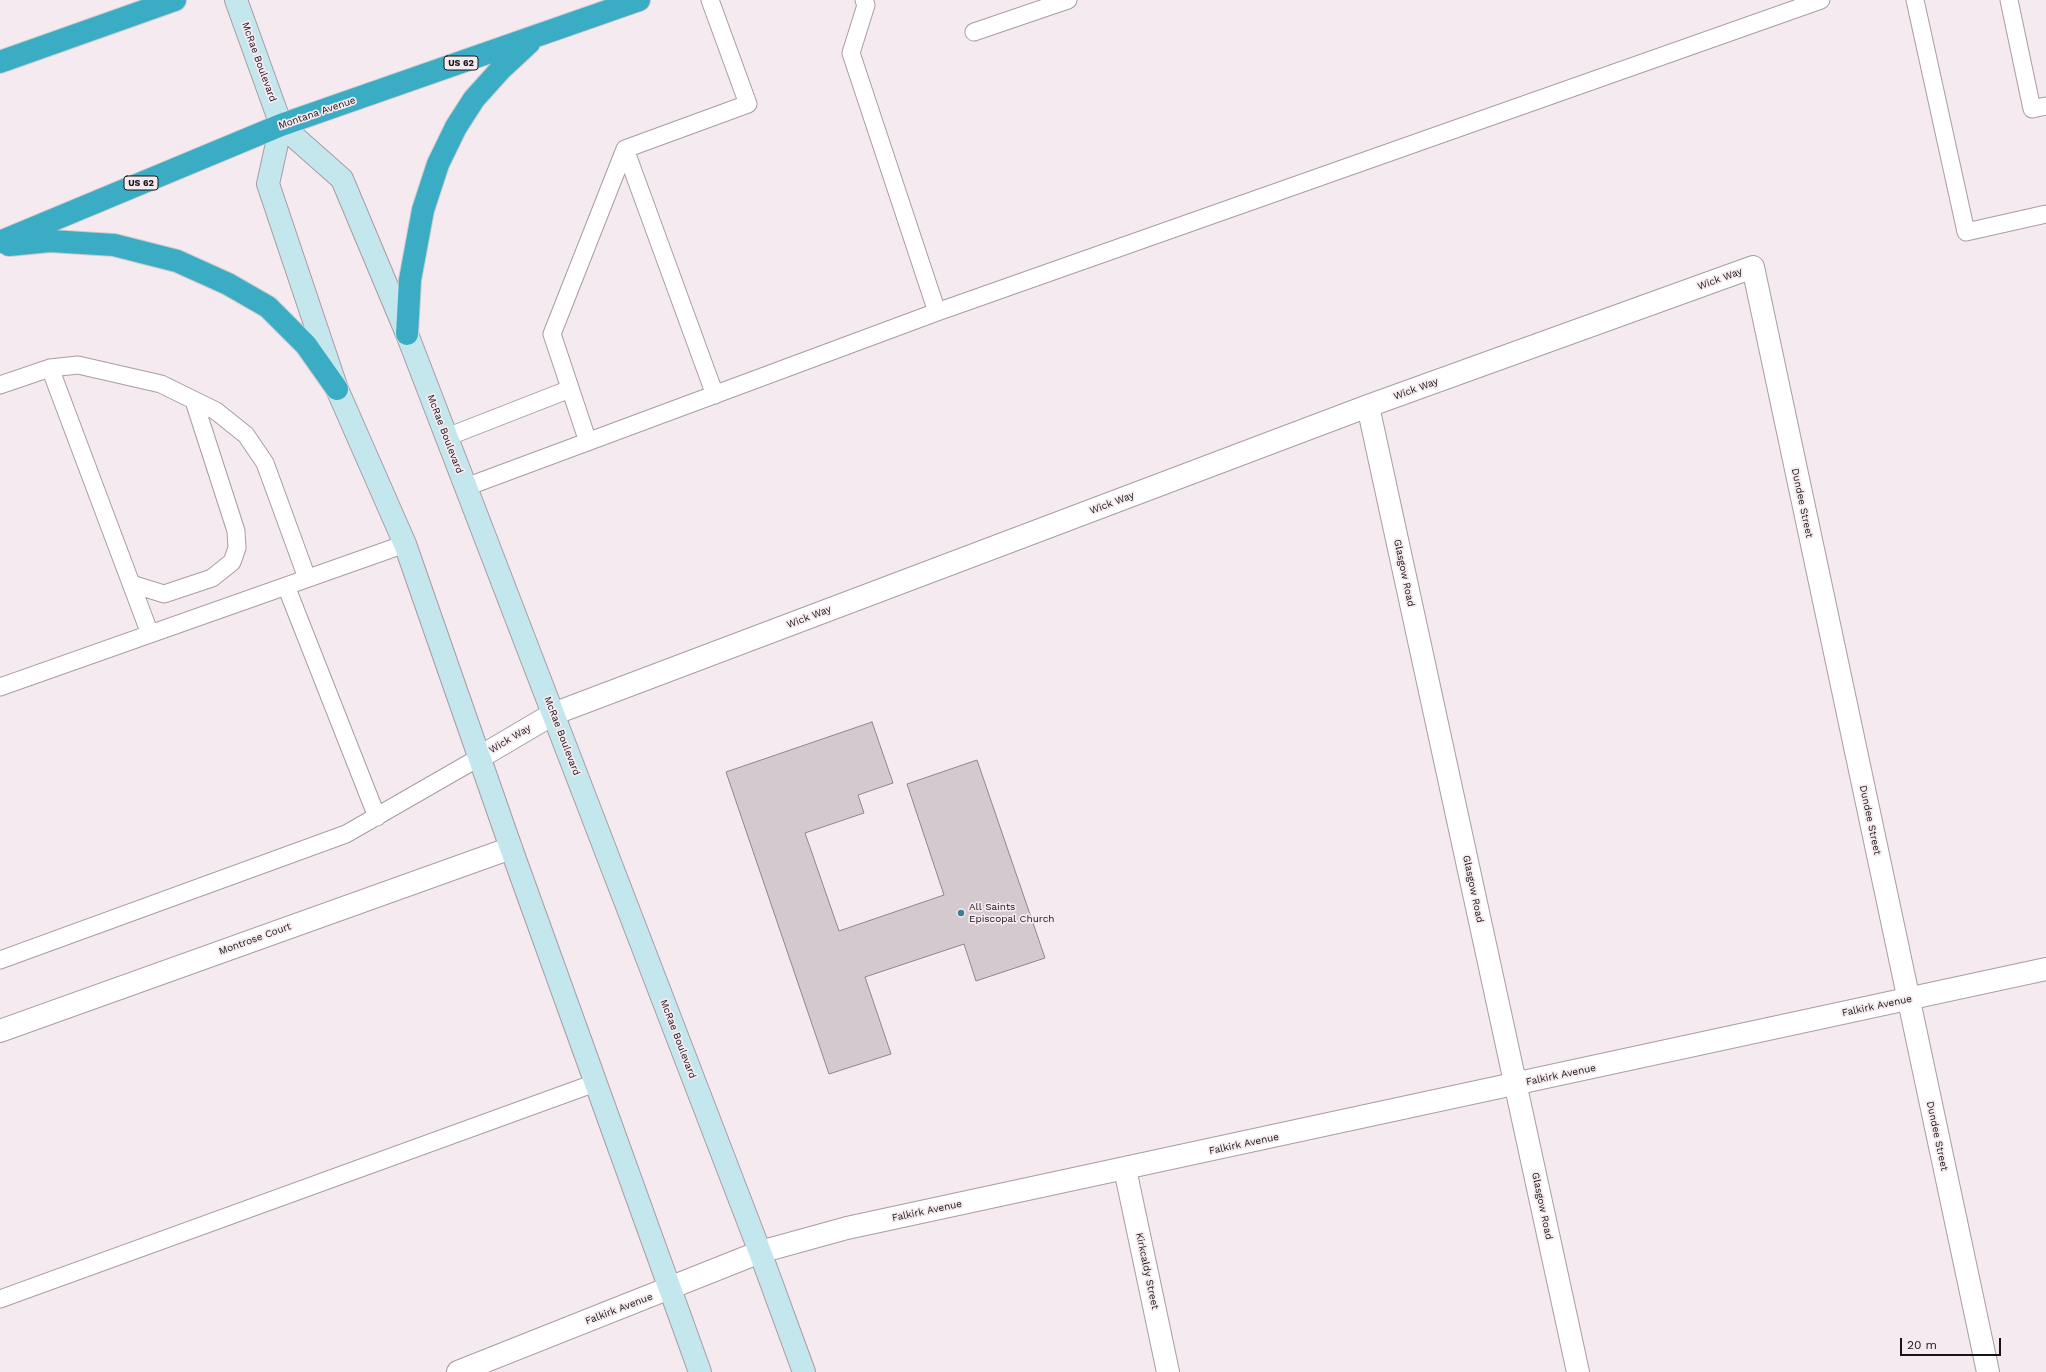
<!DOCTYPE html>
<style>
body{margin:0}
#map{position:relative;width:2046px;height:1372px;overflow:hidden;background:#f5eaef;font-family:"Work Sans",sans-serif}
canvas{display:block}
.scale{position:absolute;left:1900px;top:1338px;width:101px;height:18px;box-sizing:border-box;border:2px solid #181416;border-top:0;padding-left:5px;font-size:12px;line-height:14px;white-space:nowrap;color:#181416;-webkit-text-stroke:3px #f5eaef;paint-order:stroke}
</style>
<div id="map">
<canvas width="2046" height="1372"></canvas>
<div class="scale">20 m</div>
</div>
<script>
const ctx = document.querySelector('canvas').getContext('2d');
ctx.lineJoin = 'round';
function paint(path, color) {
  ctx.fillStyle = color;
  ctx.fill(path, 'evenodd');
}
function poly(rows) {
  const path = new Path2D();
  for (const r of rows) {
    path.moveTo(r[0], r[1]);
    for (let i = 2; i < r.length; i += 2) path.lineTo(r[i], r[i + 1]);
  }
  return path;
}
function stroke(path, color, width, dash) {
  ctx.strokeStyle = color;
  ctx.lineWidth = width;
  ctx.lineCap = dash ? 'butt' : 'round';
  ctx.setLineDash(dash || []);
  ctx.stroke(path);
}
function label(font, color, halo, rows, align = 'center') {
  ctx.font = font + ' "Work Sans",sans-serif';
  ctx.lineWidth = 3.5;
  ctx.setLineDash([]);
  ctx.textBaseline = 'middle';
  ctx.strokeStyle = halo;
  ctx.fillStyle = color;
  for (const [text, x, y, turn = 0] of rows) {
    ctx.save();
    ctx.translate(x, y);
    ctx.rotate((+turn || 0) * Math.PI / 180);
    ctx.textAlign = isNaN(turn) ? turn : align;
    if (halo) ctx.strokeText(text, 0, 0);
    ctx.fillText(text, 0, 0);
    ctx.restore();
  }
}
const building = poly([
 [872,722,893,783,858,795,864,813,805,833,839,931,944,895,907,784,977,760,1045,958,976,981,964,944,865,977,891,1054,829,1074,726,772,872,722]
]);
const lane = poly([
 [710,0,748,104,625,149,715,395],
 [864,0,866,5,851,53,937,312],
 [1915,0,1966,232,2046,214],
 [2009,0,2032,109,2046,106],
 [974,32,1068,0],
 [50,368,150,634],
 [0,385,50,368,78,365,161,384,216,411,246,435,265,463,307,578],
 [447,437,570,389],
 [588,442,552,334,625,149],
 [466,487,937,312,1821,0],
 [132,584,164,594,212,578,232,562,237,548,236,531,194,401],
 [286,586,377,817],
 [0,687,405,544],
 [0,960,346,834,480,757],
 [0,1299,595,1083]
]);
const street = poly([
 [1368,406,1578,1372],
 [480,757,553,714,1368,406,1753,267,1988,1372],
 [0,1031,511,848],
 [1125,1169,1168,1372],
 [458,1372,760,1252,847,1228,2046,969]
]);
const secondary = poly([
 [236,0,281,125,342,179,407,334,760,1252,804,1372],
 [281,125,268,184,337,389,405,544,511,848,700,1372]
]);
const highway = poly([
 [0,62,175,0],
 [0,242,281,125,639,0],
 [9,245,50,241,114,245,177,261,228,284,268,307,306,345,337,389],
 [407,334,410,280,423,210,438,164,456,127,474,99,501,69,529,43]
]);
const markers = [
 [961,913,4,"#3c808f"]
];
const shields = [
 [461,63,34],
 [141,183,34]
];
const shieldNames = [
 ["US 62",461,63],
 ["US 62",141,183]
];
const streetNames = [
 ["McRae Boulevard",259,62,70],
 ["Montana Avenue",317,113,-19],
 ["Wick Way",1720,279,-20],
 ["Wick Way",1416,389,-20],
 ["McRae Boulevard",445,434,69],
 ["Wick Way",1112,503,-21],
 ["Dundee Street",1802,503,78],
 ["Glasgow Road",1404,573,78],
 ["Wick Way",809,617,-21],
 ["McRae Boulevard",562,736,69],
 ["Wick Way",510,739,-31],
 ["Dundee Street",1870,820,78],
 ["Glasgow Road",1473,889,78],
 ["Montrose Court",255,939,-20],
 ["Falkirk Avenue",1877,1006,-12],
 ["McRae Boulevard",678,1039,69],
 ["Falkirk Avenue",1561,1075,-12],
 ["Dundee Street",1937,1136,78],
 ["Falkirk Avenue",1244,1144,-12],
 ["Glasgow Road",1542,1206,78],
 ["Falkirk Avenue",927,1211,-12],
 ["Kirkcaldy Street",1147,1271,78],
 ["Falkirk Avenue",619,1309,-21]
];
const poiNames = [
 ["All Saints",969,907],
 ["Episcopal Church",969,919]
];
paint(building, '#d3c9ce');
stroke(building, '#8f868b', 1);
stroke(lane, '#a79da2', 19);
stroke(street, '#a79da2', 24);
stroke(secondary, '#a79da2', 24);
stroke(highway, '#cccbcc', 24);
stroke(lane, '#fff', 17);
stroke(street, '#fff', 22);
stroke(secondary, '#c4e6ed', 22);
stroke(highway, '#3aadc4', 22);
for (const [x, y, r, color] of markers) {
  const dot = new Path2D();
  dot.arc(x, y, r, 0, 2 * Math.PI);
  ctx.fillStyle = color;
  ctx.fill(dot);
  stroke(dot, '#f5eaef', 1.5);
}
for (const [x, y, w] of shields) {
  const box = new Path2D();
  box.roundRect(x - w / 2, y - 7, w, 14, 3);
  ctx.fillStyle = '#f5eaef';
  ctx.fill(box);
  stroke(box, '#181416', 1);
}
label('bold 9px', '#181416', null, shieldNames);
label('10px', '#181416', '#f5eaef', streetNames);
label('10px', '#181416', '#f5eaef', poiNames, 'left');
</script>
